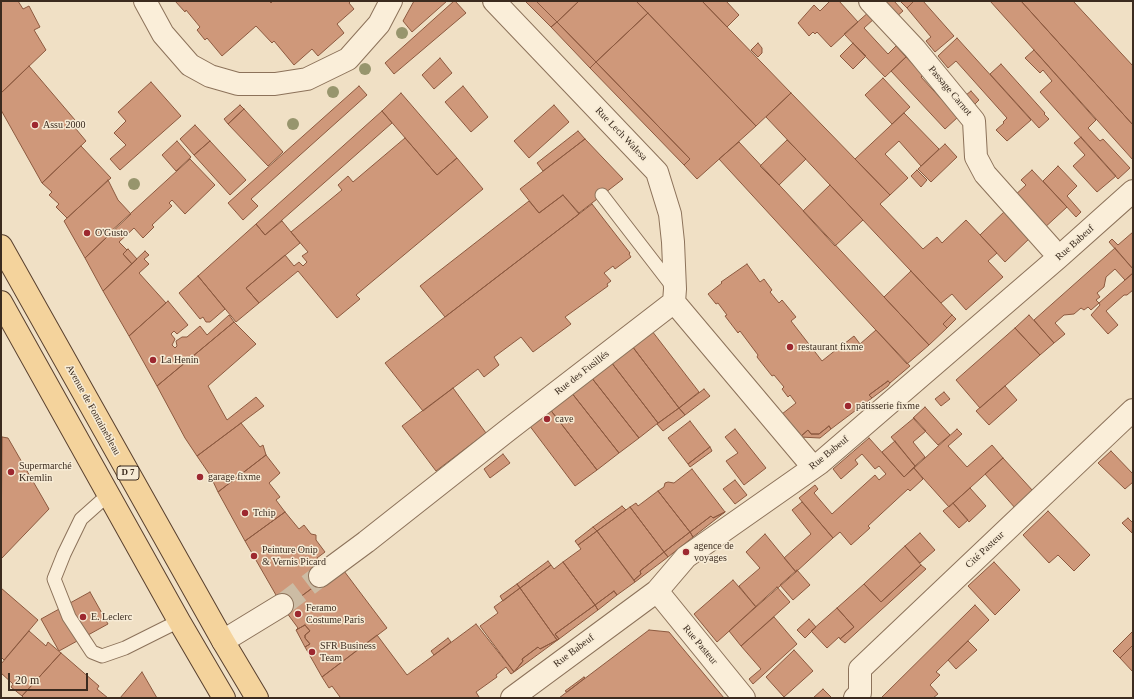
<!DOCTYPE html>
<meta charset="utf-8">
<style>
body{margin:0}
#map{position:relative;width:1134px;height:699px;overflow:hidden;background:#f0e0c5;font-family:Georgia,serif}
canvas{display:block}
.frame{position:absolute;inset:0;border:2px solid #3b2b1f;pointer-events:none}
.scale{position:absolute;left:8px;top:673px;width:80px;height:18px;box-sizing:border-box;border:2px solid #3b2b1f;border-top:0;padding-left:5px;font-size:12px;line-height:14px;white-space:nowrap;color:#3b2b1f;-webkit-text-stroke:3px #f7ebd5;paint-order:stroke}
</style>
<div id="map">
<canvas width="1134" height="699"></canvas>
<div class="frame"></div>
<div class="scale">20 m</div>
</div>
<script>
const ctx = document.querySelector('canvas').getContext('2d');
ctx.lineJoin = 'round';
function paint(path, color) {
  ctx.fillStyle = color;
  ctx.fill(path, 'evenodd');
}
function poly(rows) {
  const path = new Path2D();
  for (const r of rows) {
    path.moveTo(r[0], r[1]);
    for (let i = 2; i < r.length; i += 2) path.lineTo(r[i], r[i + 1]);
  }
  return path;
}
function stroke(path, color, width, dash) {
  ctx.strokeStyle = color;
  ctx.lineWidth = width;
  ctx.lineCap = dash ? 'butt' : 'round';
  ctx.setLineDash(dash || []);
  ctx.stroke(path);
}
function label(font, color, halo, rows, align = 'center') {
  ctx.font = font + ' Georgia,serif';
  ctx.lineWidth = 3;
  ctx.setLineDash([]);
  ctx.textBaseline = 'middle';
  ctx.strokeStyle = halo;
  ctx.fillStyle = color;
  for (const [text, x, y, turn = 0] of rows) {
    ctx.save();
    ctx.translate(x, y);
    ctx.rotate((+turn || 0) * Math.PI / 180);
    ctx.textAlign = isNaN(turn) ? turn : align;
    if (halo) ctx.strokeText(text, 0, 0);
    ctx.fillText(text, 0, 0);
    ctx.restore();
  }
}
const building = poly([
 [1,1,18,1,23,9,29,6,40,27,34,30,46,50,1,93,1,1],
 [175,1,269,1,271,3,273,1,351,1,349,3,354,9,337,24,344,33,318,56,312,49,294,65,274,41,272,43,256,26,222,56,207,38,205,40,197,30,200,27,186,10,185,12,175,1],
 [414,1,447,1,412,32,403,21,414,1],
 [454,1,455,1,466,13,394,74,385,63,454,1],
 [525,1,536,1,557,22,551,27,525,1],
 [536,1,579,1,557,22,536,1],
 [579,1,636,1,648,13,596,62,557,22,579,1],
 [636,1,702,1,791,93,756,126,636,1],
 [702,1,726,1,739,15,727,27,702,1],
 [830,1,839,1,858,22,831,47,817,32,815,34,813,32,809,36,798,23,814,5,820,11,830,1],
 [882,1,894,1,903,11,896,17,882,1],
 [900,1,914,1,907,8,900,1],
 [914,1,923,1,954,36,935,52,926,41,931,37,907,8,914,1],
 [990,1,1021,1,1133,125,1133,160,990,1],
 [1021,1,1073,1,1133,66,1133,125,1021,1],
 [870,11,875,18,864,28,888,54,896,46,906,57,885,77,844,34,870,11],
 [648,13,756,126,697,179,684,165,690,159,596,62,648,13],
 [557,22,596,62,590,68,551,27,557,22],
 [957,38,1031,120,1007,141,996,130,1004,123,1003,122,1007,118,956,61,948,68,938,56,957,38],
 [758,43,762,48,762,53,758,57,751,50,758,43],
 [853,43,866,56,853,69,840,56,853,43],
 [1034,50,1096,120,1088,128,1100,141,1103,139,1130,168,1118,179,1040,92,1052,81,1043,70,1040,73,1025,58,1034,50],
 [906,57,923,75,921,77,958,117,945,129,891,71,906,57],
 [440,58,452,73,434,89,422,75,440,58],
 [596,62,690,159,684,165,590,68,596,62],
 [1001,64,1045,113,1044,114,1049,119,1039,128,990,74,1001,64],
 [29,66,75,120,71,123,86,141,42,183,1,110,1,93,29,66],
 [883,78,910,107,892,124,865,95,883,78],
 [151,82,181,116,120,170,110,159,126,145,114,133,126,121,118,112,151,82],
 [359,86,367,95,251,199,258,206,243,220,228,203,359,86],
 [463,86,488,117,471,132,445,102,463,86],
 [971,91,979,100,974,105,966,95,971,91],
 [401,93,457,158,437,175,382,111,401,93],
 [791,93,890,195,880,204,923,249,937,237,942,243,966,220,997,253,988,261,1003,277,966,310,952,294,941,303,766,117,791,93],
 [240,105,244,109,228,124,224,119,240,105],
 [554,105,569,122,529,158,514,141,554,105],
 [244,109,283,152,268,166,228,124,244,109],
 [382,111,392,123,265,235,256,224,382,111],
 [904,113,939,149,921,166,899,141,885,154,908,178,890,195,855,159,904,113],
 [195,125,210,141,194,155,180,139,195,125],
 [578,131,585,139,543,171,537,163,578,131],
 [1081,137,1116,176,1097,192,1073,166,1085,155,1074,143,1081,137],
 [405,138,437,175,457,158,483,189,356,295,360,299,337,318,298,271,259,303,246,288,285,255,294,266,299,262,303,266,307,262,302,256,308,252,291,232,342,190,338,185,348,176,353,182,405,138],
 [585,139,623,179,579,213,563,195,539,213,520,189,585,139],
 [787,140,806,159,779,185,760,166,787,140],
 [177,141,191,157,176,171,162,155,177,141],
 [210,141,246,180,230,195,194,155,210,141],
 [739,142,929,345,907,364,719,159,739,142],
 [945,144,957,157,931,182,918,169,945,144],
 [81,146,111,178,67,218,56,207,59,204,49,195,52,192,42,183,81,146],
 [190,159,215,185,185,214,172,200,169,203,172,206,152,225,154,227,143,238,134,228,119,242,127,250,123,254,132,264,103,291,85,258,109,235,108,234,190,159],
 [1058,166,1077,186,1067,196,1081,212,1076,217,1043,181,1058,166],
 [917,170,927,180,921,187,911,176,917,170],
 [1032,170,1067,207,1042,230,1013,197,1026,185,1021,180,1032,170],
 [108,180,118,200,131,214,85,258,64,221,108,180],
 [830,185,863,220,835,246,803,211,830,185],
 [563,195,579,214,445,317,420,286,529,201,539,213,563,195],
 [592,204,630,253,629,254,631,257,615,269,613,266,604,273,611,281,607,284,608,286,565,317,571,324,533,352,521,337,494,357,499,365,484,377,478,369,423,411,385,363,592,204],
 [1006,210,1031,237,1005,262,980,235,1006,210],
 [282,221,300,243,246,288,259,303,236,322,198,276,256,224,265,235,282,221],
 [1133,232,1133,269,1109,242,1112,239,1118,245,1133,232],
 [1115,248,1133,269,1133,273,1125,280,1115,269,1106,277,1104,287,1097,293,1100,297,1096,300,1099,303,1091,310,1088,307,1084,310,1081,308,1074,314,1064,315,1055,323,1065,334,1054,343,1034,320,1115,248],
 [128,249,137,259,132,264,123,254,128,249],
 [145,251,149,255,144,259,149,264,139,273,166,303,129,336,103,291,145,251],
 [747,264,760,282,764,279,772,290,770,292,779,303,782,300,796,317,791,321,822,361,837,349,839,351,846,346,844,344,854,336,860,344,876,330,910,366,890,383,888,381,869,395,872,398,831,429,829,426,819,434,811,434,808,430,800,437,782,414,796,403,790,395,788,397,782,389,784,387,774,375,772,376,757,357,758,355,740,331,738,333,725,316,727,315,718,303,716,304,708,294,722,283,721,282,747,264],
 [911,271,952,315,943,324,947,328,929,345,884,297,911,271],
 [1133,273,1133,290,1127,295,1124,295,1106,311,1118,325,1108,334,1091,315,1100,305,1099,303,1133,273],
 [198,276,225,309,210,322,206,322,203,317,200,319,179,293,198,276],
 [168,301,188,325,177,334,174,331,171,334,175,339,172,345,175,348,177,346,176,341,182,337,187,337,200,326,207,335,229,315,234,322,157,386,129,336,168,301],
 [952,315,956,319,947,328,943,324,952,315],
 [1029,315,1054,343,1040,355,1015,328,1029,315],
 [234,322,256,344,208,386,227,420,256,397,264,406,197,456,185,438,157,386,234,322],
 [1015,328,1040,355,980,408,956,380,1015,328],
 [652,331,699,392,679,408,632,346,652,331],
 [632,346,679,408,658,423,611,362,632,346],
 [611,362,658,423,639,438,591,377,611,362],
 [591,377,639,438,619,453,571,392,591,377],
 [888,381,890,383,888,386,872,398,869,395,888,381],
 [1005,386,1017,400,989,425,976,411,1005,386],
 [453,388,486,433,436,471,402,426,453,388],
 [704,389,710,396,685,415,679,408,704,389],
 [571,392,619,453,597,470,549,408,571,392],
 [944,392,950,399,941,406,935,399,944,392],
 [925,407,950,435,938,445,913,418,925,407],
 [549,408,597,470,575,486,529,425,549,408],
 [679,408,685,415,663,431,657,424,679,408],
 [914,418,926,431,913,442,925,457,915,466,891,437,914,418],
 [690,421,710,447,688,464,668,438,690,421],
 [241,423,260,447,263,445,266,455,218,492,210,475,197,456,241,423],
 [829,426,831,429,820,438,800,437,808,430,811,434,819,434,829,426],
 [735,429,766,468,744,485,726,461,738,453,725,437,735,429],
 [957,429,962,434,948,446,967,467,992,445,1003,458,949,507,914,468,957,429],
 [2,437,8,438,49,509,1,559,2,437],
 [869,438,904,477,914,468,923,479,910,491,908,489,868,526,870,528,851,545,840,532,833,538,799,498,815,485,818,489,814,493,832,514,875,475,879,480,886,474,879,466,875,469,862,454,855,460,858,464,841,479,833,469,869,438],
 [895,441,915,466,904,477,882,452,895,441],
 [710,447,712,451,690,467,688,464,710,447],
 [1111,451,1133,474,1133,482,1125,489,1098,463,1111,451],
 [503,454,510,463,490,478,484,469,503,454],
 [266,455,280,473,269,483,280,497,276,500,285,512,245,541,218,492,266,455],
 [1003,458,1033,491,1016,509,985,474,1003,458],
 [692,469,725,512,713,518,711,516,690,532,658,491,664,487,665,483,668,482,674,483,692,469],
 [735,480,747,495,735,504,723,489,735,480],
 [970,488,986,506,969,522,953,503,970,488],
 [658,491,690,532,664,552,630,507,636,503,638,506,658,491],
 [802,502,833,538,796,572,784,558,811,534,792,510,802,502],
 [953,503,968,520,959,528,943,511,953,503],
 [622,506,626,510,597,531,593,527,622,506],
 [630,507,664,552,640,571,641,574,634,580,597,531,630,507],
 [1048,511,1090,555,1074,571,1058,555,1049,563,1023,535,1048,511],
 [285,512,299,529,304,525,311,534,316,535,316,540,325,552,317,558,325,568,323,580,284,609,245,541,285,512],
 [725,512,693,537,690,532,711,516,713,518,725,512],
 [1128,518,1133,523,1132,533,1122,523,1128,518],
 [593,527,597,531,578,545,575,541,593,527],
 [597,531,635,582,617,595,614,591,595,605,563,562,581,549,578,545,597,531],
 [690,532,693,537,668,557,664,552,690,532],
 [920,533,935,550,920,563,905,546,920,533],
 [765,534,796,572,756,607,739,586,760,568,746,552,765,534],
 [905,546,921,565,881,602,864,584,905,546],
 [664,552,668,557,635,582,634,580,641,574,640,571,664,552],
 [548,561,551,565,520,588,517,584,548,561],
 [563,562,595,605,555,634,559,639,557,640,520,588,551,565,554,569,563,562],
 [994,562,1020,590,995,615,968,586,994,562],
 [921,565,926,569,845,643,840,639,854,627,837,608,864,584,881,602,921,565],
 [341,567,387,628,322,677,305,647,310,644,305,638,305,635,310,631,305,625,296,630,298,628,284,609,341,567],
 [797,570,810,585,793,600,780,585,797,570],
 [733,580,756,607,717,642,694,614,733,580],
 [517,584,520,588,503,601,500,596,517,584],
 [777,587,790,602,741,646,729,631,777,587],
 [1,588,38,620,4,660,1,657,1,588],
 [520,588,557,640,540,649,538,647,522,659,523,661,514,672,480,626,498,613,494,607,520,588],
 [614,591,617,595,598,610,595,605,614,591],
 [90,592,108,624,59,651,41,619,90,592],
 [595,605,598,610,559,639,555,634,595,605],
 [975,605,989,620,936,672,940,675,930,685,938,694,933,698,881,698,975,605],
 [837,608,854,627,840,639,839,637,827,648,811,631,837,608],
 [774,617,797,644,753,684,749,679,761,669,741,646,774,617],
 [809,619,816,627,805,638,797,630,809,619],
 [476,624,514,672,511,674,506,667,496,675,497,677,476,692,479,697,478,698,340,698,340,697,332,686,329,688,322,677,377,635,407,675,476,624],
 [305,625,310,631,305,635,305,638,310,644,305,647,296,630,305,625],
 [649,630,669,632,724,698,559,698,649,630],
 [29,631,46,646,48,642,61,653,22,696,11,687,13,684,1,673,1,664,29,631],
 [1133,631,1133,645,1120,658,1113,651,1133,631],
 [448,638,451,642,434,655,431,651,448,638],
 [559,639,514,672,523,661,522,659,538,647,540,649,559,639],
 [968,641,977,650,956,669,948,660,968,641],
 [1133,645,1133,672,1120,658,1133,645],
 [794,650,813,671,784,697,766,677,794,650],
 [61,653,99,686,97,689,108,698,24,698,22,696,61,653],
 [142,672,157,698,120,698,142,672],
 [584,677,585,678,567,692,565,691,584,677],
 [823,689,832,698,813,698,823,689]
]);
const streetTunnel = poly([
 [282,605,320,576]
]);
const lane = poly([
 [602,195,673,287],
 [109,494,81,519,64,554,54,579,69,617,92,652,102,656,125,648,179,621]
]);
const street = poly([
 [145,1,163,34,190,65,210,76,238,84,275,84,307,79,348,59,379,24,391,1],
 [494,1,657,172,670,214,673,242,675,289,674,302],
 [870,1,915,49,974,121,976,157,985,174,1051,248],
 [674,302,813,467],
 [320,576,366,542,508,430,674,302],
 [657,591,744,698],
 [223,641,282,605],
 [512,698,657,591,686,557,820,463,1059,257,1133,191],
 [855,698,860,693,860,669,1133,410]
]);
const primary = poly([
 [1,246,223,641,257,698],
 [1,302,179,621,224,698]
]);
const trees = [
 [402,33],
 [365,69],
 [333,92],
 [293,124],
 [134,184]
];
const markers = [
 [35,125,4,"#9d2830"],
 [87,233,4,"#9d2830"],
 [790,347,4,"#9d2830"],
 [153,360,4,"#9d2830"],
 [848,406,4,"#9d2830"],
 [547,419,4,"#9d2830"],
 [11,472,4,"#9d2830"],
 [200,477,4,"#9d2830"],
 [245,513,4,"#9d2830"],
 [686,552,4,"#9d2830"],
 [254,556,4,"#9d2830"],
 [298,614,4,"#9d2830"],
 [83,617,4,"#9d2830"],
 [312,652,4,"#9d2830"]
];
const shields = [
 [128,473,22]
];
const shieldNames = [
 ["D 7",128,473]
];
const streetNames = [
 ["Passage Carnot",950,91,50],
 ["Rue Lech Walesa",621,134,46],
 ["Rue Babeuf",1075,243,-42],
 ["Rue des Fusillés",582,373,-38],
 ["Avenue de Fontainebleau",93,410,61],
 ["Rue Babeuf",829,453,-39],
 ["Cité Pasteur",985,550,-43],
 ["Rue Pasteur",700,645,50],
 ["Rue Babeuf",574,651,-37]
];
const poiNames = [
 ["Assu 2000",43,125],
 ["O'Gusto",95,233],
 ["restaurant fixme",798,347],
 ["La Henin",161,360],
 ["pâtisserie fixme",856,406],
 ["cave",555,419],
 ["Supermarché",19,466],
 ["Kremlin",19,478],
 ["garage fixme",208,477],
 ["Tchip",253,513],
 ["agence de",694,546],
 ["voyages",694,558],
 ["Peinture Onip",262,550],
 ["& Vernis Picard",262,562],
 ["Feramo",306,608],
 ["Costume Paris",306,620],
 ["E. Leclerc",91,617],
 ["SFR Business",320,646],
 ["Team",320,658]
];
paint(building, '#cf987a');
stroke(building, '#8c593f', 1);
stroke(streetTunnel, '#ccbca4', 22, [22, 11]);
stroke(lane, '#8c725a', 15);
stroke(street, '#8c725a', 24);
stroke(primary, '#59402e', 24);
stroke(lane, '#faeed9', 13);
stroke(street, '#faeed9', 22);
stroke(primary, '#f4d39c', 22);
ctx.fillStyle = '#97956d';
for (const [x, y] of trees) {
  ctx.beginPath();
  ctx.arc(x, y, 6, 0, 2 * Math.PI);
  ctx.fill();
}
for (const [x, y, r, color] of markers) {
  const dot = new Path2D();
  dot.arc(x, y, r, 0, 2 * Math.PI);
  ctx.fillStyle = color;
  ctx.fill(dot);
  stroke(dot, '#f7ebd5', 1.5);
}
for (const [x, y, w] of shields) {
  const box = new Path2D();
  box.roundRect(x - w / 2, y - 7, w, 14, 3);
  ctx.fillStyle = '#f7ebd5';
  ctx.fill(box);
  stroke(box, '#3b2b1f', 1);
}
label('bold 9px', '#3b2b1f', null, shieldNames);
label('10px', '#3b2b1f', '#f7ebd5', streetNames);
label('10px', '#3b2b1f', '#f7ebd5', poiNames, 'left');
</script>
